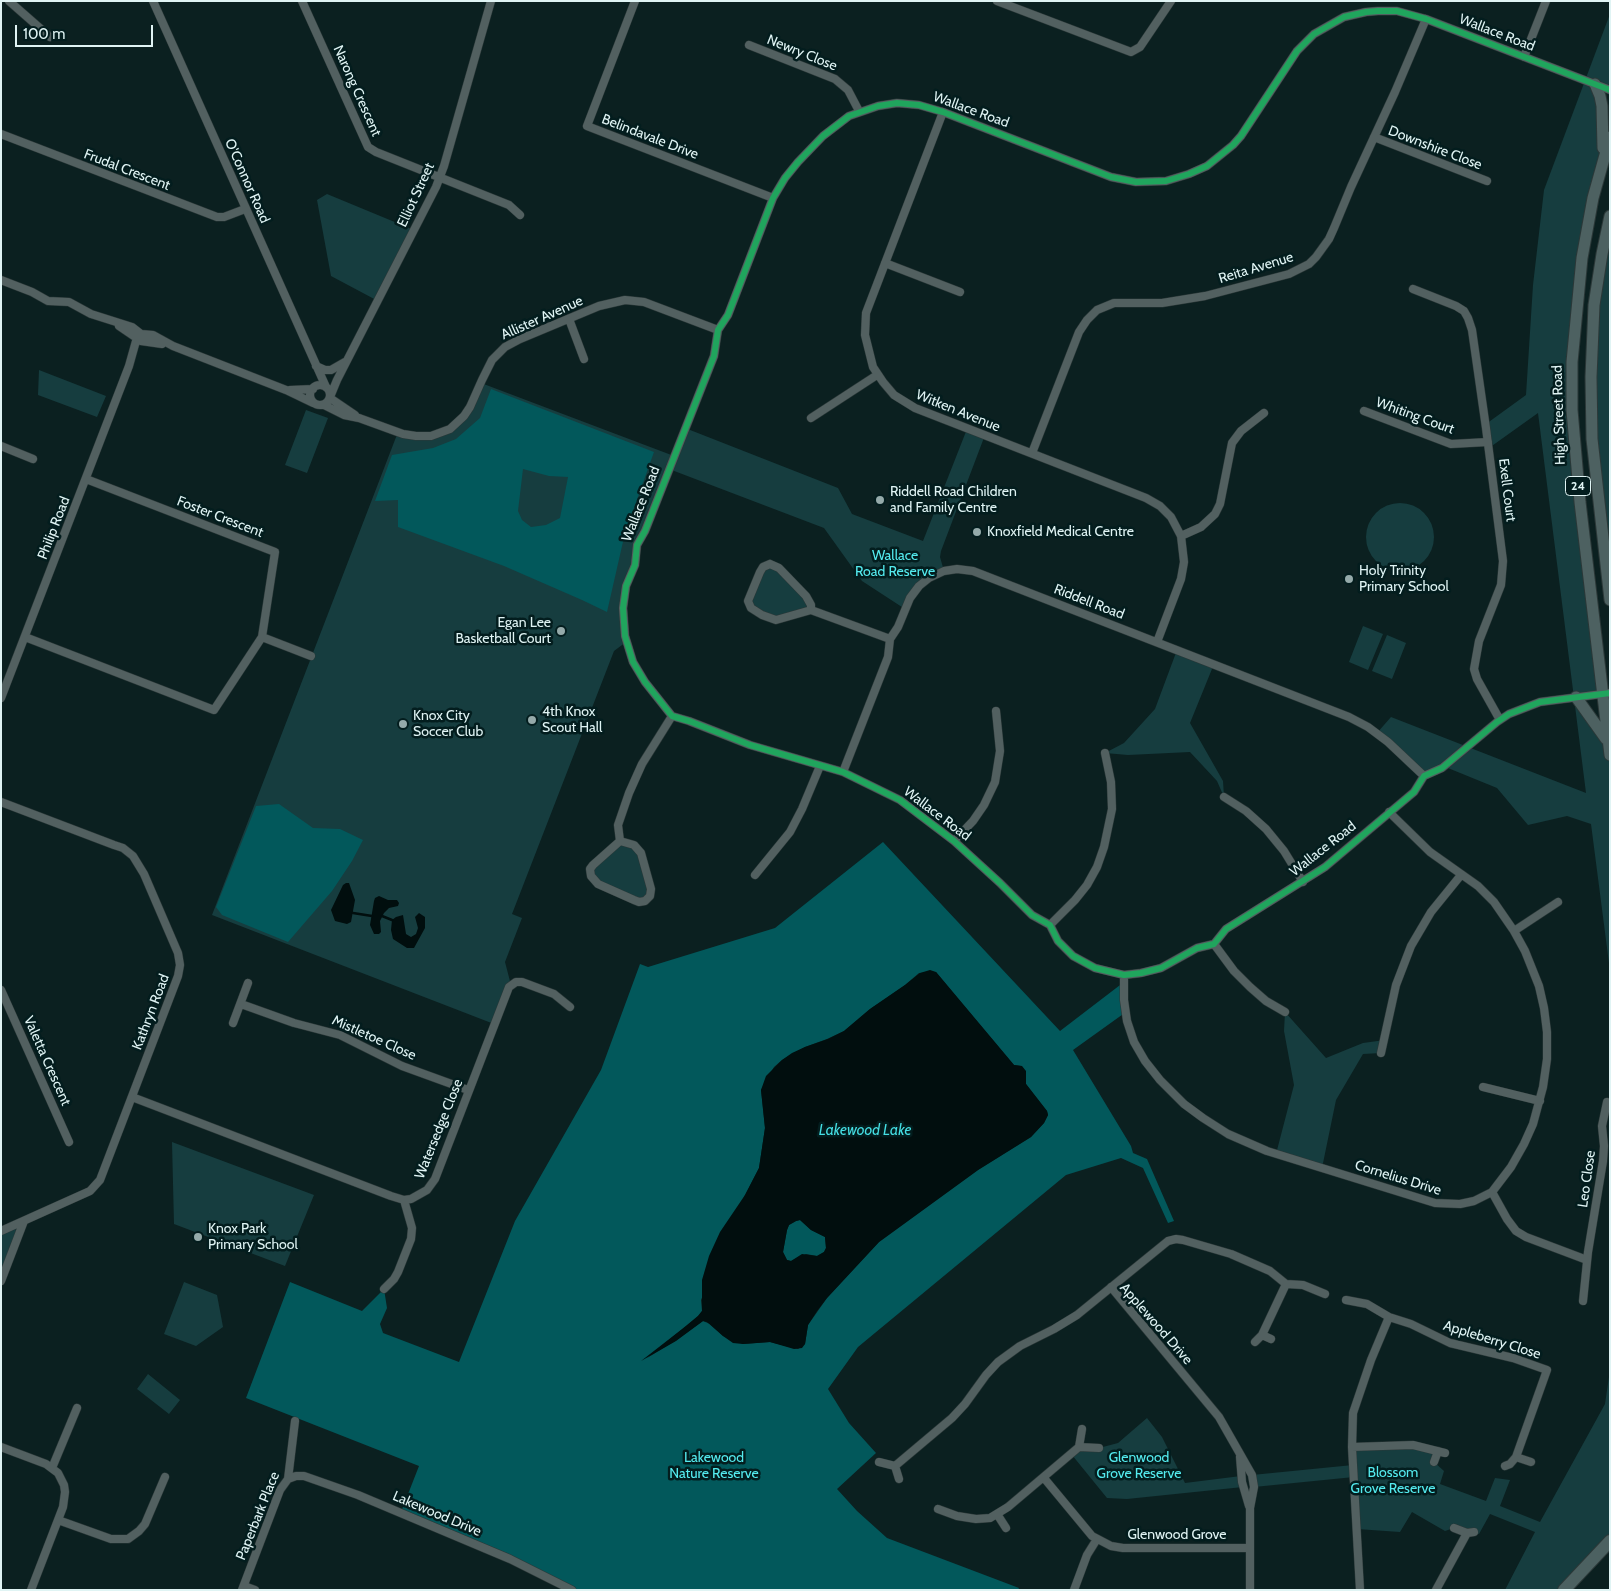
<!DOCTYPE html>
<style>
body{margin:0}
#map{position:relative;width:1611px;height:1591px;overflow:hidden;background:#0b2020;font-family:Cabin,sans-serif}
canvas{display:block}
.frame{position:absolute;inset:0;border:2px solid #e0f4f4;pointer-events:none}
.scale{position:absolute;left:15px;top:25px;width:138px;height:22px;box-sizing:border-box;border:2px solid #e0f4f4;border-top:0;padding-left:6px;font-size:15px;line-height:18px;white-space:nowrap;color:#e0f4f4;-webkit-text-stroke:4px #031d1e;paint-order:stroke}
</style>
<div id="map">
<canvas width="1611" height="1591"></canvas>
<div class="frame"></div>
<div class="scale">100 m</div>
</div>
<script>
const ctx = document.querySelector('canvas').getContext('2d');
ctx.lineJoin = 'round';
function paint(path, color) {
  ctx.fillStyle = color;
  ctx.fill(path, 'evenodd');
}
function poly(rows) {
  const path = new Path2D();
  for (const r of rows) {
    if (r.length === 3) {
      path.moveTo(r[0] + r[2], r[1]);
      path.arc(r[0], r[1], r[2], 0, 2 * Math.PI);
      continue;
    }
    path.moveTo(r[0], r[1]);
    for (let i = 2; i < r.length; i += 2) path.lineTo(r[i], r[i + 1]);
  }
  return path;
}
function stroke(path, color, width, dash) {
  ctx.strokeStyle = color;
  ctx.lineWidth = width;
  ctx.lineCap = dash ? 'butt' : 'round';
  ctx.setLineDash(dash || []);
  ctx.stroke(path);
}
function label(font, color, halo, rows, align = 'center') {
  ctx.font = font + ' Cabin,sans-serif';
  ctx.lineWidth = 5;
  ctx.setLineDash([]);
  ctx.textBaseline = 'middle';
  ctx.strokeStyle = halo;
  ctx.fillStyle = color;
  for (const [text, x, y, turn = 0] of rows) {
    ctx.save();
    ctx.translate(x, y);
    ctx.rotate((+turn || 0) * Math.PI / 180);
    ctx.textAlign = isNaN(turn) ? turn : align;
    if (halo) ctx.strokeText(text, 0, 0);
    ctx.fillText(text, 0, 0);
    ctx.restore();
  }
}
const green = poly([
 [1610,14,1610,90,1596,84,1604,157,1593,198,1572,362,1603,693,1577,696,1610,755,1610,971,1591,824,1567,816,1528,825,1497,788,1443,766,1427,774,1377,733,1391,717,1586,793,1538,413,1489,448,1486,424,1526,395,1533,285,1544,190],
 [327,194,414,230,378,301,331,276,317,200],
 [1610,216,1610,600,1596,480,1597,283],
 [39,370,106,396,97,417,38,395],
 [481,383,674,456,685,428,838,488,852,514,923,541,967,429,985,435,941,551,940,557,944,571,929,578,905,609,862,581,824,528,669,469,627,582,626,642,614,651,512,914,522,918,505,962,511,985,494,1024,212,915,398,432,431,436,456,424],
 [306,410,328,418,307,473,285,465],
 [1400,537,34],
 [770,564,806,596,811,610,781,619,754,611,750,596,760,572],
 [1363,626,1383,634,1368,670,1349,662],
 [1387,635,1406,643,1392,679,1372,671],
 [1177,650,1214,664,1190,723,1223,781,1224,797,1217,781,1190,752,1128,755,1105,753,1124,743,1155,709],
 [616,844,634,845,651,889,645,901,598,884,590,869],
 [1285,1012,1326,1058,1363,1043,1385,1040,1381,1053,1363,1054,1336,1100,1322,1168,1276,1154,1294,1085,1284,1031],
 [172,1142,314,1195,285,1266,174,1224],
 [24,1221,1,1281,1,1231],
 [184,1282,217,1295,223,1327,196,1346,164,1334],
 [1610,1370,1610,1541,1564,1590,1505,1590,1535,1532,1490,1514,1479,1534,1454,1528,1445,1531,1412,1512,1400,1532,1357,1529,1354,1477,1254,1487,1252,1475,1353,1465,1352,1447,1413,1445,1438,1451,1434,1462,1444,1471,1440,1484,1486,1501,1495,1478,1510,1480,1500,1506,1540,1522,1605,1404],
 [148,1374,180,1400,169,1414,137,1389],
 [1147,1418,1162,1437,1185,1483,1241,1476,1243,1487,1127,1499,1107,1498,1072,1455,1079,1447,1099,1448,1118,1443]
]);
const forest = poly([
 [491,389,654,452,625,533,607,612,582,600,504,566,398,527,398,500,375,501,392,455,433,448,456,439,480,418],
 [523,469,549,476,568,477,560,518,546,525,531,527,522,520,518,511],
 [279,804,313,828,340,829,363,840,352,861,332,891,288,942,222,915,216,907,256,806],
 [883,842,1060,1031,1124,982,1126,1012,1073,1050,1131,1146,1133,1153,1147,1159,1174,1221,1168,1223,1143,1168,1121,1158,1066,1175,858,1347,828,1389,849,1423,876,1453,837,1489,857,1511,887,1538,1019,1588,1018,1590,572,1590,401,1512,419,1466,246,1398,290,1282,362,1311,384,1289,387,1308,380,1324,383,1333,459,1362,515,1221,601,1070,640,964,648,967,775,928],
 [936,972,1014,1065,1021,1066,1025,1071,1026,1084,1047,1111,1048,1115,1044,1123,1031,1137,978,1170,879,1242,827,1298,808,1325,805,1344,798,1349,770,1342,743,1344,723,1336,710,1324,703,1321,675,1341,647,1358,698,1316,702,1311,701,1300,745,1195,759,1168,765,1128,761,1090,774,1067,782,1060,805,1047,827,1039,844,1031,870,1009,905,985,919,973],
 [800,1220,811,1230,825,1237,826,1248,824,1252,817,1256,806,1254,791,1261,787,1260,783,1252,787,1230,789,1225,796,1221]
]);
const water = poly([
 [346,883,349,883,355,900,351,922,347,924,335,921,331,910,343,885],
 [379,896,388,900,397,900,399,903,398,906,389,908,384,913,380,921,381,932,379,934,374,934,370,925,374,901,375,898],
 [419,913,425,917,425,928,414,948,407,948,393,939,391,930,392,920,396,917,403,915,406,934,411,937,416,934,418,928,415,917],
 [930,970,936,972,1014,1065,1022,1066,1026,1071,1026,1084,1047,1111,1048,1115,1044,1123,1031,1137,978,1170,879,1242,827,1298,817,1311,808,1325,805,1344,802,1348,794,1349,770,1342,743,1344,733,1343,723,1336,707,1322,703,1321,676,1341,641,1361,686,1326,698,1316,702,1311,702,1280,709,1256,720,1232,745,1195,759,1168,765,1128,761,1090,766,1076,782,1060,792,1053,805,1047,828,1039,844,1031,870,1009,905,985,920,973],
 [800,1220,811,1230,825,1237,826,1248,824,1252,817,1256,802,1254,791,1261,787,1260,783,1252,787,1230,789,1225,796,1221]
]);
const stream = poly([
 [353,913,372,916],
 [382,916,392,920]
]);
const minor = poly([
 [9,1,50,37],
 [153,1,326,387],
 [302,1,368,147,376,152,509,205,520,215],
 [635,1,587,126,773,198],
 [997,1,1131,52,1140,47,1171,1],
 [749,45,835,79,848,90,859,111],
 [1524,57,1546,1],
 [1610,90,1426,19,1397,11,1378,11,1366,12,1344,17,1314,34,1297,51,1241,136,1233,145,1207,166,1189,174,1166,181,1136,182,1111,177,943,112,919,105,897,103,878,106,849,116,823,136,798,162,785,178,773,198,728,315,718,330,714,356,645,531,637,545,635,565,626,586,623,608,625,636,633,662,645,682,672,716,689,721,750,745,843,772,900,800,954,841,1000,883,1032,915,1050,925,1058,941,1073,956,1095,968,1124,975,1141,973,1161,968,1197,948,1214,944,1226,929,1325,867,1414,792,1424,776,1442,768,1497,722,1509,714,1540,702,1610,693],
 [943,112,866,313,865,335,873,367,883,382,894,395,915,408,1146,498,1160,506,1171,517,1181,536,1184,562,1181,579,1157,642],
 [1,134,217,217,224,217,245,209],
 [1374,137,1487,181],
 [885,263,960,292],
 [1,280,32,292,48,301,69,302,91,314,132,327,141,334,153,335,173,346,286,390,313,403],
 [1413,289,1456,306,1464,311,1468,318,1472,330,1486,428,1503,561,1501,585,1479,641,1474,669,1477,679,1500,720],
 [569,319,584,359],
 [119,326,141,341,162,344],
 [316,366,325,370,331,370,345,362],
 [320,395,10],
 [290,390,313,389],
 [330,397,337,380,436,187,444,166,491,1],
 [330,398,355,415],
 [324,405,344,415,359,418,403,434,416,436,431,436,450,429,464,416,470,407,482,380,492,360,505,347,520,339,599,306,625,300,644,302,718,330],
 [1364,411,1451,444,1488,442],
 [811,418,877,375],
 [1,446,33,459],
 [1032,453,1079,332,1087,320,1097,310,1114,303,1162,303,1205,296,1289,274,1309,264,1316,257,1329,239,1334,228,1351,187,1395,92,1426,19],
 [1181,536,1201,527,1215,514,1220,504,1232,443,1241,431,1264,413],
 [770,564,779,568,806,596,811,605,811,610,776,620,762,615,751,608,748,601,760,572,763,567,770,564],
 [811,610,890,639],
 [25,637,214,710,262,637,275,552,86,479],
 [262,637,311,656],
 [1,698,129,366,136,341,141,334],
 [843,772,888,657,890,639,898,627,910,598,919,586,929,578,944,571,957,569,973,571,1349,717,1368,727,1388,742,1424,776],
 [1224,797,1246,811,1266,829,1284,851,1303,882],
 [1,802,114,845,123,848,133,856,144,874,178,953,180,965,178,976,100,1180,90,1191,1,1231],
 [620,841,634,845,641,853,651,889,650,896,645,901,639,902,634,900,598,884,591,876,590,869,593,865,620,841],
 [620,841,618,825,629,793,642,764,672,716],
 [954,841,973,821,984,805,995,782,1000,751,996,711],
 [755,875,790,832,802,809,820,766],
 [1050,925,1075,900,1087,885,1097,867,1104,847,1112,809,1111,782,1105,753],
 [1514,931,1558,902],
 [1214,944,1234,971,1250,987,1266,1001,1285,1012],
 [1124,975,1124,1000,1127,1021,1134,1042,1145,1061,1160,1080,1184,1104,1203,1118,1228,1134,1267,1151,1435,1203,1460,1204,1474,1201,1492,1192,1511,1167,1524,1144,1533,1124,1543,1087,1547,1059,1547,1032,1544,1008,1539,986,1525,951,1514,931,1494,902,1478,886,1430,852,1389,812],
 [1,990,69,1142],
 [241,1004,294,1023,340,1035,402,1066,468,1090],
 [233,1023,248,983],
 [1381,1053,1396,985,1411,946,1431,912,1461,875],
 [1483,1087,1540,1101],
 [132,1097,391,1196,404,1200,411,1199,427,1190,435,1179,509,987,516,982,522,982,554,994,570,1007],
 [1492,1192,1507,1219,1516,1231,1526,1237,1587,1260],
 [1,1281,24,1221],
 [1111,1287,1219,1417,1252,1475,1254,1487,1250,1508,1250,1590],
 [384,1289,394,1279,398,1272,411,1239,412,1228,404,1200],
 [1346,1300,1367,1304,1389,1317,1411,1324,1450,1343,1513,1358,1547,1370,1516,1457],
 [1583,1301,1588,1252,1603,1161,1604,1146,1602,1126,1607,1102],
 [1271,1339,1262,1335,1286,1284],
 [1255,1342,1262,1335],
 [1082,1429,1079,1447,1099,1448],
 [1,1447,46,1464,58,1473,64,1485,65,1492,63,1507,31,1590],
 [1352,1447,1413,1445,1445,1453],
 [1240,1457,1242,1482,1249,1506],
 [879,1462,895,1466,899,1479],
 [1434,1462,1438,1451],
 [895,1466,952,1418,965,1404,986,1375,998,1362,1020,1346,1054,1329,1077,1315,1168,1241,1176,1239,1183,1240,1231,1254,1270,1271,1286,1284,1303,1285,1325,1294],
 [1505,1466,1510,1464,1516,1457,1531,1462],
 [52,1468,77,1408],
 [1044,1478,1092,1536,1111,1546,1123,1548,1250,1548],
 [288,1479,296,1476,304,1476,358,1495,510,1559,572,1590],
 [938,1509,957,1516,976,1519,990,1518,1008,1507,1079,1447],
 [997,1514,1006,1528],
 [58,1520,111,1539,128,1539,139,1531,145,1524,165,1477],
 [1454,1528,1467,1533,1474,1532],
 [244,1586,255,1590],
 [242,1590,280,1490,288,1479,295,1421],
 [1074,1590,1087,1555,1097,1539],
 [1360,1590,1352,1447,1353,1413,1371,1360,1389,1317],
 [1436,1590,1467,1533]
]);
const primary = poly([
 [1595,84,1600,96,1602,106,1603,148],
 [1610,137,1593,198,1582,258,1572,362,1572,410,1580,502,1610,755],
 [1610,216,1602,254,1594,305,1591,377,1592,439,1610,600],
 [1576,697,1606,739]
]);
const trunk = poly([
 [1564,1590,1610,1541]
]);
const cycleway = poly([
 [1610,90,1426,19,1397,11,1378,11,1366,12,1344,17,1314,34,1297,51,1241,136,1233,145,1207,166,1189,174,1166,181,1136,182,1111,177,943,112,919,105,897,103,878,106,849,116,823,136,798,162,785,178,773,198,728,315,718,330,714,356,645,531,637,545,635,565,626,586,623,608,625,636,633,662,645,682,672,716,689,721,750,745,843,772,900,800,954,841,1000,883,1032,915,1050,925,1058,941,1073,956,1095,968,1124,975,1141,973,1161,968,1197,948,1214,944,1226,929,1325,867,1414,792,1424,776,1442,768,1497,722,1509,714,1540,702,1610,693]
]);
const markers = [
 [880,500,5,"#95aaaa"],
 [977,532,5,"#95aaaa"],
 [1349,579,5,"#95aaaa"],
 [561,631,5,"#95aaaa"],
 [532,720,5,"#95aaaa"],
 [403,724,5,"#95aaaa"],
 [198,1237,5,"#95aaaa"]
];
const shields = [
 [1578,486,25]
];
const shieldNames = [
 ["24",1578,486]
];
const streetNames = [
 ["Wallace Road",1497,33,21],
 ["Newry Close",802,53,22],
 ["Narong Crescent",357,91,66],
 ["Wallace Road",971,110,20],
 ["Belindavale Drive",650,137,21],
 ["Downshire Close",1435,148,21],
 ["Frudal Crescent",127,170,21],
 ["O'Connor Road",247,181,66],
 ["Elliot Street",416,195,-65],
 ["Reita Avenue",1256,268,-17],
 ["Allister Avenue",542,318,-24],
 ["Witken Avenue",958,411,22],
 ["High Street Road",1559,415,-92],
 ["Whiting Court",1415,416,20],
 ["Exell Court",1507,490,83],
 ["Wallace Road",641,504,-68],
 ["Foster Crescent",220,517,21],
 ["Philip Road",54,528,-69],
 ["Riddell Road",1089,602,21],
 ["Wallace Road",937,814,37],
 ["Wallace Road",1323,849,-38],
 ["Kathryn Road",151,1012,-69],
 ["Mistletoe Close",374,1038,24],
 ["Valetta Crescent",47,1061,66],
 ["Watersedge Close",439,1129,-68],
 ["Cornelius Drive",1398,1178,17],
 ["Leo Close",1587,1179,-82],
 ["Applewood Drive",1156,1324,49],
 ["Appleberry Close",1492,1340,17],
 ["Lakewood Drive",437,1514,23],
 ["Paperbark Place",258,1516,-68],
 ["Glenwood Grove",1177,1535]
];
const poiNames = [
 ["Riddell Road Children",890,492],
 ["and Family Centre",890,508],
 ["Knoxfield Medical Centre",987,532],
 ["Holy Trinity",1359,571],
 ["Primary School",1359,587],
 ["Egan Lee",551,623,"right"],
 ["Basketball Court",551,639,"right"],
 ["4th Knox",542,712],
 ["Scout Hall",542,728],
 ["Knox City",413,716],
 ["Soccer Club",413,732],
 ["Knox Park",208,1229],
 ["Primary School",208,1245]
];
const parkNames = [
 ["Wallace",895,556],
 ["Road Reserve",895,572],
 ["Lakewood",714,1458],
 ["Nature Reserve",714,1474],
 ["Glenwood",1139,1458],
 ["Grove Reserve",1139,1474],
 ["Blossom",1393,1473],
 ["Grove Reserve",1393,1489]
];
const waterNames = [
 ["Lakewood Lake",865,1131]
];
paint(green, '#163d3f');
paint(forest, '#02585b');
paint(water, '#010e0e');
stroke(stream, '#010e0e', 2.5);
stroke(minor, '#2b3838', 9);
stroke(primary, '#2b3838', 13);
stroke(trunk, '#2b3838', 14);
stroke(minor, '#526060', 8);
stroke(primary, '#4d6161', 11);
stroke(trunk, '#4c6161', 12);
stroke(cycleway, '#20a55d', 6);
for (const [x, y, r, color] of markers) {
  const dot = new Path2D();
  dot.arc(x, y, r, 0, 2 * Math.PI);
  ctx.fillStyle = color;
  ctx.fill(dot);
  stroke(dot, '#031d1e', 2);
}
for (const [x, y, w] of shields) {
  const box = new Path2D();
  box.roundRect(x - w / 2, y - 9.5, w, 19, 4);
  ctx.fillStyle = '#031d1e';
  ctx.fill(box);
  stroke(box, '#e0f4f4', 1);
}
label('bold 12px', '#e0f4f4', null, shieldNames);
label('14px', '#e0f4f4', '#031d1e', streetNames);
label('14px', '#e0f4f4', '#031d1e', poiNames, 'left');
label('14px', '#54ebef', '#031d1e', parkNames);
label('italic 15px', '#45dfe4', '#031d1e', waterNames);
</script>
